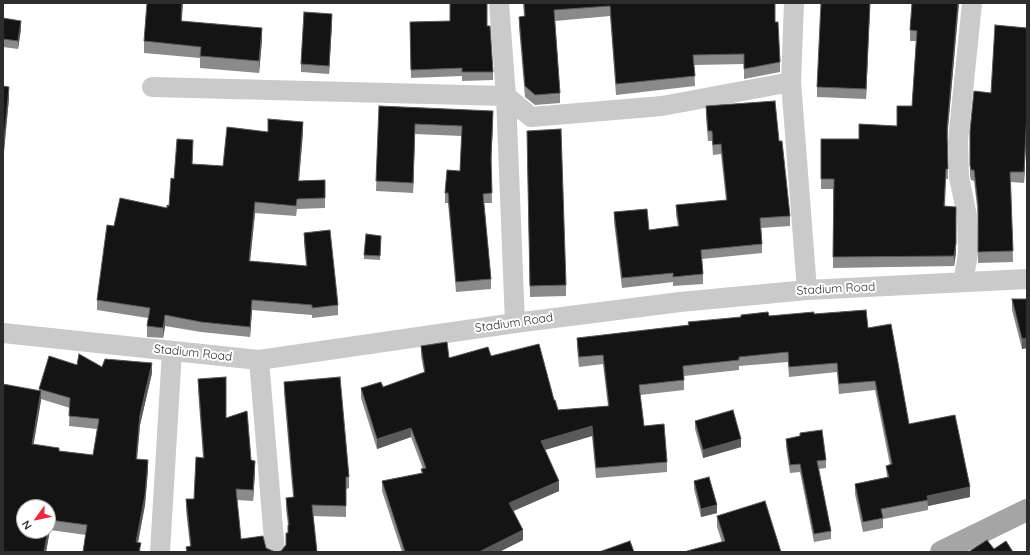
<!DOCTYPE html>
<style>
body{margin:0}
#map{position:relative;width:1030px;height:555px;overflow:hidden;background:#fff;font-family:Quicksand,sans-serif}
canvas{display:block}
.frame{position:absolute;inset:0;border:4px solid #2d2d2d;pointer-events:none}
.north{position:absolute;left:16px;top:499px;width:40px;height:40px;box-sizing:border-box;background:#fff;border:1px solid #ababab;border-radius:50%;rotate:237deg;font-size:11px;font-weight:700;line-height:16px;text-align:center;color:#2d2d2d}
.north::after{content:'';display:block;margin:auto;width:14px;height:18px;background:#ed273c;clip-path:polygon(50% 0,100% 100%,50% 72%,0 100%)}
</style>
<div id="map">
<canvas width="1030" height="555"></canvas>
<div class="frame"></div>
<div class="north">N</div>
</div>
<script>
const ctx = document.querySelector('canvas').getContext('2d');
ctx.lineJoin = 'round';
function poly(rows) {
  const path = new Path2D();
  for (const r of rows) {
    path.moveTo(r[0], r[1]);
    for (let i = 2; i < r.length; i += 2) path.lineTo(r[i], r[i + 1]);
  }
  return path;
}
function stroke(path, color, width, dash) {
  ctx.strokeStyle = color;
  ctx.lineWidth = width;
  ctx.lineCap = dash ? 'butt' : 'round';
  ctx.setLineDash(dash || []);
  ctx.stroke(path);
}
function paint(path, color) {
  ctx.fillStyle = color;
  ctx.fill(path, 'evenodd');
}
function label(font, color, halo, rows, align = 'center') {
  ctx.font = font + ' Quicksand,sans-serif';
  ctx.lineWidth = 4;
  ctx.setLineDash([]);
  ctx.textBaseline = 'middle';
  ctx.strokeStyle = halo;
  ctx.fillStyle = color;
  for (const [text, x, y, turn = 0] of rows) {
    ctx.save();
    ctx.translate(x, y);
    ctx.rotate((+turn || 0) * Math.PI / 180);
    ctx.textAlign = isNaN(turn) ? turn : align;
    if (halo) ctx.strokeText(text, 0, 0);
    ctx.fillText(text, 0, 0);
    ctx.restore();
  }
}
const minor = poly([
 [499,3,506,96,515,323],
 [794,3,791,82,807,290],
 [152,87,506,96,531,117,662,106,791,82],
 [963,282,968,254,967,216,959,177,958,141,972,3],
 [3,333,259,360,515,323,680,302,807,290,1027,279],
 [259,360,275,552],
 [160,552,172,351]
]);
const major = poly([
 [941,552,1027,510]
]);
const wall = poly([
 [523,3,775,3,775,22,780,62,780,72,744,79,744,64,694,65,695,86,616,95,610,16,555,21,560,93,560,103,535,105,525,97,519,27,519,17,524,16],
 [870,3,866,99,817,97,817,87],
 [912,3,959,3,947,137,948,179,946,179,945,206,956,253,954,266,833,268,833,189,821,189,821,139,859,139,897,126,912,106,916,41,910,41,910,30],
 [3,18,21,29,18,49,3,47],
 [182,21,262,40,259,73,200,68,200,58,144,53,144,41],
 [332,22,329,74,301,72,301,64],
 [487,26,493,72,493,80,462,81,462,76,411,78,410,30],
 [1027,28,1027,121,1024,183,1011,182,1013,262,978,263,978,215,974,181,971,180,970,176,970,141,991,93],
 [3,86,9,98,4,151,3,151],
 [379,106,493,121,491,162,492,203,484,203,491,279,491,289,456,292,448,203,445,203,445,193,460,171,462,136,415,134,413,193,376,191],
 [706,106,779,141,790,216,790,226,761,228,762,244,762,253,702,259,703,274,703,284,673,286,673,282,622,288,614,222,614,212,649,230,678,226,676,215,676,205,726,200,721,154,713,155,712,141,708,141,706,116],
 [268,132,303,132,299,181,325,180,325,208,297,209,296,216,255,213,250,261,306,266,304,243,304,233,338,305,338,315,312,318,312,315,252,310,250,337,201,332,165,326,163,338,147,337,147,326,148,318,97,310,97,300,114,226,167,208,169,206,174,179,193,151,192,164,223,166],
 [527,142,566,285,566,296,530,297],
 [381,236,380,260,364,259,364,255],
 [1012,299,1027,299,1027,348,1022,349,1012,310],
 [814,314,868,328,909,424,970,497,928,506,928,510,883,519,883,528,863,532,855,494,855,484,887,477,886,466,890,465,875,390,839,394,837,372,789,377,788,362,739,366,739,370,684,376,684,390,640,395,644,426,667,462,667,472,596,478,592,436,545,450,559,491,513,511,523,540,499,552,402,552,382,491,382,481,421,473,421,469,423,469,411,437,377,449,361,398,361,388,383,387,424,372,421,356,421,346,449,358,491,356,554,400,558,410,608,406,603,364,579,367,577,348,577,338,769,316],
 [77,365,102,367,152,373,140,425,137,459,148,470,145,505,138,543,141,552,86,535,50,530,46,552,3,552,39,389],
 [41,399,70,408,69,426,97,429,93,455,59,451,33,444],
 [198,379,226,418,251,460,255,472,253,501,237,500,241,539,266,548,275,552,186,552,186,547,190,546,186,510,186,499,194,499,203,458,198,390],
 [284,382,349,477,349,488,346,489,346,517,313,516,281,551,286,545,288,533,288,525,286,509,286,498,293,497,284,393],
 [695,421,741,447,703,458,695,429],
 [800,433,826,460,826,468,819,469,831,531,831,539,814,542,800,472,790,473,786,447,786,439,800,436],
 [694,481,717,513,701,517,694,489],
 [717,516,781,552,722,542,717,527]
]);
const shadedWall = poly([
 [182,3,183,3,181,33,181,21],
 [870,3,866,99,866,89],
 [958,3,959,3,947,140,947,129],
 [332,14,332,22,329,74,329,66],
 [21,21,21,29,18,49,18,41],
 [262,28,262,40,259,73,259,61],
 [9,87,9,98,4,151,4,140],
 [1027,110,1027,121,1024,183,1024,172],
 [493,111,493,121,491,167,491,157],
 [303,122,303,132,298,191,298,181],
 [415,124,415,134,413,193,413,183],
 [255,202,255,213,249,271,249,261],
 [956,243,956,253,954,266,954,256],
 [252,300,252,310,250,337,250,327],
 [165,315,165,326,163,338,163,328],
 [1027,338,1027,348,1022,349,1022,339],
 [152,363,152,373,140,425,136,469,136,459,140,415],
 [41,391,41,401,32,454,32,444],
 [592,426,592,436,541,451,541,441],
 [411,428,411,437,377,449,377,439],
 [741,439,741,447,703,458,703,450],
 [148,460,148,470,145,505,136,552,136,542],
 [255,461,255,472,253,501,253,490],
 [559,481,559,491,509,513,509,503],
 [970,487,970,497,928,506,927,496],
 [717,505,717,513,701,517,701,509],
 [50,520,50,530,46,552,44,552],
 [523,530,523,540,499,552,479,552]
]);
const building = poly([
 [147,3,182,3,181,21,262,28,259,61,200,56,201,47,144,41,147,3],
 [450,3,487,3,487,26,490,26,493,72,462,72,462,68,411,70,410,22,450,21,450,3],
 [524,3,775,3,775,22,778,22,780,62,744,69,744,54,693,55,695,76,616,84,610,6,554,10,560,93,535,95,525,86,519,17,525,16,524,3],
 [821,3,870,3,866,89,817,87,821,3],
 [912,3,958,3,947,129,948,169,946,169,944,206,956,207,956,243,954,256,833,257,834,179,821,179,821,139,859,139,859,124,897,126,897,106,912,106,917,31,910,30,912,3],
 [304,12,332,14,329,66,301,64,304,12],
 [3,18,21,21,18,41,3,39,3,18],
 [995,25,1027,28,1027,110,1024,172,1010,172,1013,251,978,252,978,205,974,170,971,170,970,165,970,131,974,91,991,93,995,25],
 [3,86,9,87,4,140,3,139,3,86],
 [775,101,779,141,782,141,790,216,760,218,762,244,701,250,703,274,673,277,673,273,622,278,614,212,647,209,649,230,679,226,676,205,727,200,721,144,713,145,712,131,708,131,706,106,775,101],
 [379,106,493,111,491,157,492,193,483,194,491,279,456,282,448,193,445,193,447,170,460,171,462,126,415,124,413,183,376,181,379,106],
 [268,119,303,122,298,181,325,180,325,198,297,199,296,206,255,202,249,261,307,266,304,233,330,230,338,305,312,308,312,305,252,300,250,327,201,322,165,315,163,328,147,326,150,308,97,300,107,225,114,226,120,198,167,208,167,205,169,206,171,178,174,179,177,139,193,140,192,164,223,166,227,127,268,132,268,119],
 [561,129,566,285,530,286,527,131,561,129],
 [366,234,381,236,380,256,364,255,366,234],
 [1012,299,1027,299,1027,338,1022,339,1012,299],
 [866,310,868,328,891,324,909,424,955,415,970,487,927,496,928,500,881,509,883,518,863,522,855,484,889,477,886,466,892,464,875,381,839,384,837,363,789,367,788,352,739,357,739,360,683,366,684,380,639,385,644,426,664,424,667,462,596,468,592,426,541,441,559,481,509,503,523,530,479,552,405,552,382,481,423,473,421,469,426,468,411,428,377,439,361,388,381,382,383,387,425,372,421,346,447,342,449,358,488,347,491,356,539,344,554,400,555,400,558,410,609,406,603,355,579,357,577,338,689,325,688,322,741,317,741,315,768,312,769,316,814,312,814,314,866,310],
 [79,354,102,367,105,359,152,363,140,415,136,459,148,460,145,495,136,542,141,543,139,552,83,552,87,525,50,520,48,529,48,507,24,507,24,531,48,531,44,552,3,552,3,384,41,391,32,444,59,448,59,451,93,455,99,419,69,416,70,398,39,389,49,356,77,365,79,354],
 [226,377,226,418,247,411,251,460,255,461,253,490,236,489,241,539,263,536,266,548,275,552,187,552,186,547,191,546,186,499,194,499,196,457,204,458,198,379,226,377],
 [340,377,349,477,346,477,346,506,312,505,317,552,277,552,281,551,286,545,286,533,288,533,288,525,289,525,286,498,294,497,284,382,340,377],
 [733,410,741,439,703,450,695,421,733,410],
 [822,430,826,460,817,461,831,531,814,534,800,464,790,465,786,439,800,436,800,433,822,430],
 [709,477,717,505,701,509,694,481,709,477],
 [765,501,781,552,687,552,687,551,725,541,717,516,765,501],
 [987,540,994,549,1006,541,1013,552,971,552,970,551,987,540],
 [630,541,634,552,599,552,630,541]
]);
const streetNames = [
 ["Stadium Road",836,289,-3],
 ["Stadium Road",514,323,-8],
 ["Stadium Road",193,353,6]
];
stroke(minor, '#cacaca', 20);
stroke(major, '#a5a5a5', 22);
paint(wall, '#8a8a8a');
paint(shadedWall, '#5a5a5a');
paint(building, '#141414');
stroke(building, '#5a5a5a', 1);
label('12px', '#2d2d2d', '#fff', streetNames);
</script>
